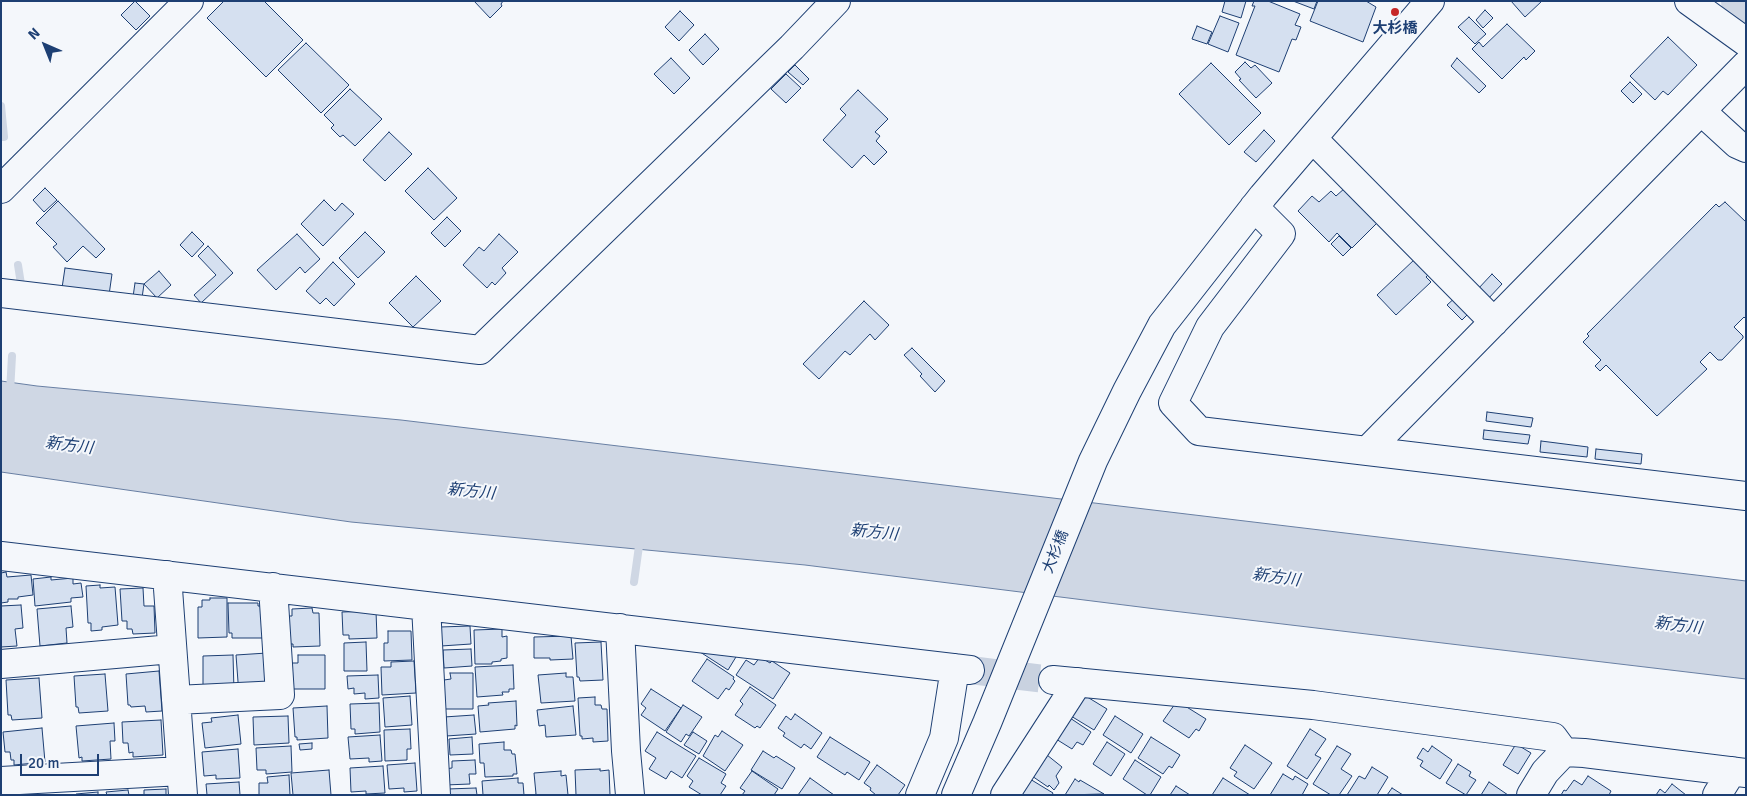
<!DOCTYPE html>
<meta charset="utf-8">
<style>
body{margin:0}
#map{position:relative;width:1747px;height:796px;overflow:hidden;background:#f4f7fb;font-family:Signika,sans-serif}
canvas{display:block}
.frame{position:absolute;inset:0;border:2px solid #1d3f73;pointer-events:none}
.north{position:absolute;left:20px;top:20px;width:50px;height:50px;-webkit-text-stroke:4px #f4f7fb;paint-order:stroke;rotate:316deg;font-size:14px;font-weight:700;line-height:20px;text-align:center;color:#1d3f73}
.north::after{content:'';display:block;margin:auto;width:18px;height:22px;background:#1d3f73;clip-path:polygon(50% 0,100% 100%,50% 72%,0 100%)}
.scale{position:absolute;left:20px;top:754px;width:79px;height:22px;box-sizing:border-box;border:2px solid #1d3f73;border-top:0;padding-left:6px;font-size:15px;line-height:18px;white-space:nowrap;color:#1d3f73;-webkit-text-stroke:4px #f4f7fb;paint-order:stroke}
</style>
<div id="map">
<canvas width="1747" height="796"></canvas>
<div class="frame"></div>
<div class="north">N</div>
<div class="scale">20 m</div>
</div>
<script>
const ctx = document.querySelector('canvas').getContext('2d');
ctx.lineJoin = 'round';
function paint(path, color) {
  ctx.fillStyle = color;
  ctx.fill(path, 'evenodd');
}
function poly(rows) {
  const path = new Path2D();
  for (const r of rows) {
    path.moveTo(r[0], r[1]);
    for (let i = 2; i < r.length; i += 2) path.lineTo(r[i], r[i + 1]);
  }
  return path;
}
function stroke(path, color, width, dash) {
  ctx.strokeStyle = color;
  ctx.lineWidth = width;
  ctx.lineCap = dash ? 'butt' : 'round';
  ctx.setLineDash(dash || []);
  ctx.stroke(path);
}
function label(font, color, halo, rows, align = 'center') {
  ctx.font = font + ' Signika,"Noto Sans JP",sans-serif';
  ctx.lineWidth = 4;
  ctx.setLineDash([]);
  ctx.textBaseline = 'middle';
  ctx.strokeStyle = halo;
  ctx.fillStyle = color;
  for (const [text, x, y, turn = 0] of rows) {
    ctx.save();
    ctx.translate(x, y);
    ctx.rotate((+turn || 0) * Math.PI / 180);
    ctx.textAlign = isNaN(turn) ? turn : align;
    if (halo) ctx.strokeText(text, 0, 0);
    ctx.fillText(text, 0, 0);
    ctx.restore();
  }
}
const water = poly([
 [1,381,37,386,401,420,1746,581,1746,679,1156,609,805,565,351,522,1,472,1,381]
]);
const stream = poly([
 [1,106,4,137],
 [18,265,21,284],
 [10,392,12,356],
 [634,582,640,539]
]);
const river = poly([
 [1745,1,1746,2]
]);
const building = poly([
 [135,1,150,16,136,30,121,15,135,1],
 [224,1,264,1,303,40,266,77,207,18,224,1],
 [474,1,503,1,501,4,502,6,490,18,474,1],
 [1225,1,1246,1,1241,18,1222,12,1225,1],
 [1254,1,1268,1,1300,14,1295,25,1301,27,1296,40,1292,39,1279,72,1236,55,1255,6,1252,6,1254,1],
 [1293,1,1317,1,1314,9,1293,1],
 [1318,1,1366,1,1376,7,1363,42,1310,21,1318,1],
 [1511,1,1542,1,1525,17,1511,1],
 [1485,10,1493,18,1483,28,1476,20,1485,10],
 [680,11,694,25,679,41,665,27,680,11],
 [1220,16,1239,23,1228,52,1208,44,1220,16],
 [1469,17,1486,34,1475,44,1458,27,1469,17],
 [1507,24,1535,51,1526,60,1524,57,1502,79,1472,49,1479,42,1483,47,1507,24],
 [1197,26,1212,32,1207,44,1192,39,1197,26],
 [705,34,719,49,703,65,689,50,705,34],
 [1668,37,1697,65,1668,95,1663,91,1655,100,1630,76,1668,37],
 [306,43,349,85,321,113,278,70,306,43],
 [671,58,690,78,674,94,654,74,671,58],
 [1457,58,1486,86,1479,93,1451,66,1457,58],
 [1245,62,1251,68,1255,65,1272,83,1256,98,1239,80,1241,79,1235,72,1245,62],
 [1211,63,1261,113,1229,145,1179,94,1211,63],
 [795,65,809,79,803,85,788,72,795,65],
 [786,74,801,88,786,103,771,89,786,74],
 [1630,82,1642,94,1633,103,1621,91,1630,82],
 [350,89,382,119,355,146,343,135,340,137,331,128,334,125,324,115,350,89],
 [858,90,888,119,875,132,880,136,876,141,887,152,874,165,864,155,852,168,823,140,846,115,840,109,858,90],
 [1264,130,1275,141,1256,162,1244,152,1264,130],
 [389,132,412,154,385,181,363,160,389,132],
 [428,168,457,198,434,220,405,191,428,168],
 [45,188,57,200,44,212,33,200,45,188],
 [1345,188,1378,222,1352,248,1337,233,1329,242,1298,211,1312,196,1319,202,1331,191,1336,196,1345,188],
 [324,200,335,211,342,203,354,214,323,246,301,224,324,200],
 [58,201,105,249,96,258,83,246,67,262,53,247,57,244,36,223,58,201],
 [1725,202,1746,222,1746,319,1744,317,1734,327,1743,336,1743,338,1722,360,1718,360,1710,352,1700,362,1707,369,1657,416,1606,365,1600,371,1595,366,1601,360,1583,342,1589,336,1587,334,1716,204,1719,207,1725,202],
 [447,217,461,231,445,247,431,233,447,217],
 [192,232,204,244,192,257,180,245,192,232],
 [365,232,385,252,358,278,339,258,365,232],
 [297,234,320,259,305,273,300,267,276,290,257,270,297,234],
 [499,234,518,252,502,268,506,273,495,285,492,282,487,288,463,265,479,247,484,251,499,234],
 [1339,236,1351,248,1343,256,1331,244,1339,236],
 [208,246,233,273,201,303,194,295,216,275,198,256,208,246],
 [1415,259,1429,274,1426,277,1431,282,1396,315,1377,295,1415,259],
 [333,262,355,284,334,306,326,298,320,304,306,291,333,262],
 [65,268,112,274,109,295,62,288,65,268],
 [159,271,171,285,157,298,144,284,159,271],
 [1492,274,1502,284,1487,300,1477,290,1492,274],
 [416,276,441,301,413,327,389,303,416,276],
 [135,283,144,284,142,298,133,297,135,283],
 [1457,296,1471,311,1462,320,1447,305,1457,296],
 [864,301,889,325,875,340,870,334,850,355,845,351,819,379,803,364,864,301],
 [912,348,945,381,935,392,920,376,922,374,904,355,912,348],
 [1487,412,1533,418,1531,427,1486,421,1487,412],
 [1484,430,1530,435,1528,444,1483,439,1484,430],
 [1541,441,1588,447,1587,457,1540,452,1541,441],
 [1596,449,1642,454,1641,464,1595,459,1596,449],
 [6,572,7,577,31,575,33,595,18,597,18,599,8,599,8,602,1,603,1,573,6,572],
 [51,577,51,580,73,578,73,584,81,583,83,597,71,598,71,602,35,606,33,579,51,577],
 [100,585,100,588,115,587,118,625,102,627,102,630,91,631,91,623,88,623,86,586,100,585],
 [143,588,144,606,154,606,155,633,133,634,132,629,127,629,127,621,122,621,120,589,143,588],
 [210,598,227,598,227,637,198,638,198,607,202,607,202,600,210,600,210,598],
 [228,603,258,603,258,606,263,606,265,638,232,638,232,633,229,633,228,603],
 [21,605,23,628,15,629,17,646,1,647,1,606,21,605],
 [71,606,73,627,66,628,67,643,40,646,37,609,71,606],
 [312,608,313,613,319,613,320,646,293,647,293,644,289,644,288,616,292,616,292,609,312,608],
 [376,611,377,638,349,639,349,635,343,635,342,612,376,611],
 [470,626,471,644,441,646,440,627,470,626],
 [502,629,502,637,507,636,507,658,501,659,501,661,492,662,492,664,475,664,474,630,502,629],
 [388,631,411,631,412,660,384,661,384,643,388,643,388,631],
 [571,636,573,659,550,660,550,658,534,658,534,637,571,636],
 [366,642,367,671,344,671,344,643,366,642],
 [601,642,603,680,580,681,579,677,577,677,575,643,601,642],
 [471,649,472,666,444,668,443,650,471,649],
 [697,650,739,652,728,670,697,650],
 [267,653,270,689,239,695,236,655,267,653],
 [233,655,234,691,203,688,203,656,233,655],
 [298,655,325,655,325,689,292,689,291,663,298,663,298,655],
 [760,657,770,663,772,661,790,673,773,699,736,675,746,660,754,665,760,657],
 [707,659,734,677,733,679,735,681,729,690,726,688,718,699,692,681,707,659],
 [414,661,416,693,382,695,381,667,391,667,391,662,414,661],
 [513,665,514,689,509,689,509,692,502,692,503,695,477,697,475,667,513,665],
 [159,671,162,711,146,712,145,706,131,707,130,705,128,705,126,674,159,671],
 [450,673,473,673,473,709,445,709,444,680,451,679,450,673],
 [566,673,566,677,573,677,575,701,541,703,538,675,566,673],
 [105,674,108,711,79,713,78,707,76,707,74,676,105,674],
 [378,675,379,698,365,699,365,693,354,694,354,688,348,689,347,676,378,675],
 [39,678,42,718,12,720,11,715,8,715,6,680,39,678],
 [750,687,776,705,760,728,757,726,755,728,735,715,743,704,740,701,750,687],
 [651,689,681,708,665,731,641,715,646,708,641,704,651,689],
 [1084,695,1107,709,1094,730,1066,713,1084,695],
 [410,696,412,725,385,727,383,698,410,696],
 [595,697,595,705,601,705,602,709,607,709,608,741,593,742,593,738,582,739,582,736,580,736,578,698,595,697],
 [516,701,517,726,515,725,515,729,480,732,478,706,489,705,488,703,516,701],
 [1177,701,1206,719,1199,731,1196,729,1189,738,1163,721,1177,701],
 [379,703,380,732,355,734,355,729,351,729,350,704,379,703],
 [683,705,702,717,689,736,686,734,681,742,666,732,683,705],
 [327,706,328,738,297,740,297,737,295,737,293,708,327,706],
 [573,706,576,735,546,737,545,725,539,726,537,710,573,706],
 [795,714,822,733,811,749,804,744,801,748,783,736,785,733,778,728,786,716,791,720,795,714],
 [238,715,241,744,205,748,202,723,212,722,211,718,238,715],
 [474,715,476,734,446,736,444,717,474,715],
 [288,716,289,743,254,745,253,717,288,716],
 [1115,716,1143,734,1131,753,1103,735,1115,716],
 [1070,718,1091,732,1083,745,1077,742,1072,749,1056,739,1070,718],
 [161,720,163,755,133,757,133,752,129,753,128,743,123,743,122,722,161,720],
 [114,723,115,741,110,741,111,759,82,761,82,757,79,758,76,726,114,723],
 [42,728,45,762,14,765,14,760,11,760,10,752,5,752,3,732,42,728],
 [410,729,411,749,407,749,407,760,385,761,384,730,410,729],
 [1310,729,1326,739,1315,755,1321,758,1307,779,1287,766,1310,729],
 [722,731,743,745,725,771,703,756,715,735,718,737,722,731],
 [657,732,696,756,682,778,671,771,666,779,649,769,656,758,645,751,657,732],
 [693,732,707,741,699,754,684,745,693,732],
 [380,735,382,761,369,762,369,758,350,759,348,737,380,735],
 [472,737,473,754,450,755,449,739,472,737],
 [830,737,870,762,859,780,847,772,845,775,817,757,830,737],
 [1151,737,1180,755,1172,768,1169,766,1163,774,1138,758,1151,737],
 [504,742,504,750,511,750,512,754,515,754,517,774,513,774,513,776,485,777,484,763,480,763,479,744,504,742],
 [1107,742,1125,754,1111,776,1093,764,1107,742],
 [312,743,312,749,300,750,299,744,312,743],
 [1516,744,1531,753,1518,774,1503,765,1516,744],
 [1245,745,1272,763,1254,789,1234,776,1237,772,1230,768,1245,745],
 [291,746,292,772,266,774,266,770,257,770,256,748,291,746],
 [1337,746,1351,754,1341,769,1352,776,1339,795,1331,795,1313,784,1337,746],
 [1432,746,1452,760,1440,779,1420,766,1423,761,1417,758,1423,748,1428,752,1432,746],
 [238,749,240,778,216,779,216,775,204,776,202,752,238,749],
 [763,751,774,758,776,756,795,768,782,789,751,770,763,751],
 [1047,755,1062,767,1056,776,1059,783,1054,790,1049,785,1048,787,1032,776,1047,755],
 [699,758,726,774,721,783,726,786,720,795,702,795,689,787,693,781,687,776,699,758],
 [475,760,476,774,469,774,470,784,445,785,444,769,452,768,452,761,475,760],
 [1135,760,1161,777,1150,795,1147,795,1123,779,1135,760],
 [415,763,417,791,404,792,404,788,389,789,387,765,415,763],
 [1458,764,1471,772,1469,776,1476,780,1466,795,1446,783,1458,764],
 [877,765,905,785,898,795,876,795,870,790,871,788,864,783,877,765],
 [383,766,385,793,366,794,366,791,351,792,350,768,383,766],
 [1372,767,1388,777,1377,795,1347,795,1359,776,1365,779,1372,767],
 [600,769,600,771,609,770,610,795,576,795,575,770,600,769],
 [329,770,331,795,293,795,291,773,329,770],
 [561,771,561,776,566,775,568,795,534,795,536,794,534,773,561,771],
 [752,771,778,789,774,795,742,795,745,791,740,788,752,771],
 [1283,774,1293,780,1295,776,1308,784,1302,795,1270,795,1283,774],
 [289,775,290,795,259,795,259,783,268,783,267,777,289,775],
 [1025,776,1053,793,1052,795,1015,795,1025,776],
 [1588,776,1611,791,1609,795,1561,795,1564,790,1566,791,1574,780,1582,785,1588,776],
 [518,778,518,783,523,783,524,795,483,795,482,781,518,778],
 [810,778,834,795,798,795,810,778],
 [1223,778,1250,795,1212,795,1223,778],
 [1075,779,1079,782,1080,780,1104,794,1065,795,1075,779],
 [239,782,240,795,207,795,206,784,239,782],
 [1489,782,1508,795,1481,795,1489,782],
 [1672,784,1686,795,1656,795,1660,789,1665,793,1672,784],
 [1176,786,1190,795,1170,795,1176,786],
 [476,788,477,795,448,795,447,789,476,788],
 [1392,788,1403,795,1387,795,1392,788],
 [166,789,166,795,144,795,144,790,166,789],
 [128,790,129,795,107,795,106,792,128,790],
 [98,792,98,795,76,795,76,794,98,792]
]);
const minorTunnel = poly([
 [970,670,1053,680]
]);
const minor = poly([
 [1689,1,1746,42],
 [1701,111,1737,144,1746,148],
 [1313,139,1494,322],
 [1,189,189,1],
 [1254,207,1281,234,1210,327,1173,403,1199,431,1746,496],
 [1,293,480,350,792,47,836,1],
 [1367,451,1746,65],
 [1,556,970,670],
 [167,575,183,795],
 [426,606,436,795],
 [620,628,626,751,630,795],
 [1,664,172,649],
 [1053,680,1313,705,1553,737,1564,752],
 [176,700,280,695,273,587],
 [1,781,181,771],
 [920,795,944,738,955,668],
 [956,795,987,723,1093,461,1127,391,1162,325,1263,196,1430,1],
 [1005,795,1078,682],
 [1531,795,1545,772,1564,752,1584,753,1746,773],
 [1717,795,1732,771]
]);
const markers = [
 [1395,12,5,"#c62828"]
];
const poiNames = [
 ["大杉橋",1395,29]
];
const streetNames = [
 ["大杉橋",1056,552,-68]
];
const waterNames = [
 ["新方川",69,446,7],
 ["新方川",471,492,6],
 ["新方川",874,533,6],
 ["新方川",1276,578,8],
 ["新方川",1678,626,7]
];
paint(water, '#cfd7e4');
stroke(water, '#687fa3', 1);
stroke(stream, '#cfd7e4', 8);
stroke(river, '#cfd7e4', 48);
paint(building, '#d5e0f0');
stroke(building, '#1d3f73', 1);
stroke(minorTunnel, '#c9d2e0', 28, [28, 14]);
stroke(minor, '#1d3f73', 30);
stroke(minor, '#f4f7fb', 28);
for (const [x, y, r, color] of markers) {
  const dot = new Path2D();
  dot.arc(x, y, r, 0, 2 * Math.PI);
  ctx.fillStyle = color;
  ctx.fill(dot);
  stroke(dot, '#f4f7fb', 2);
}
label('bold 15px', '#1d3f73', '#f4f7fb', poiNames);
label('15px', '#1d3f73', '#f4f7fb', streetNames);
label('italic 16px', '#1d3f73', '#f4f7fb', waterNames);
</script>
